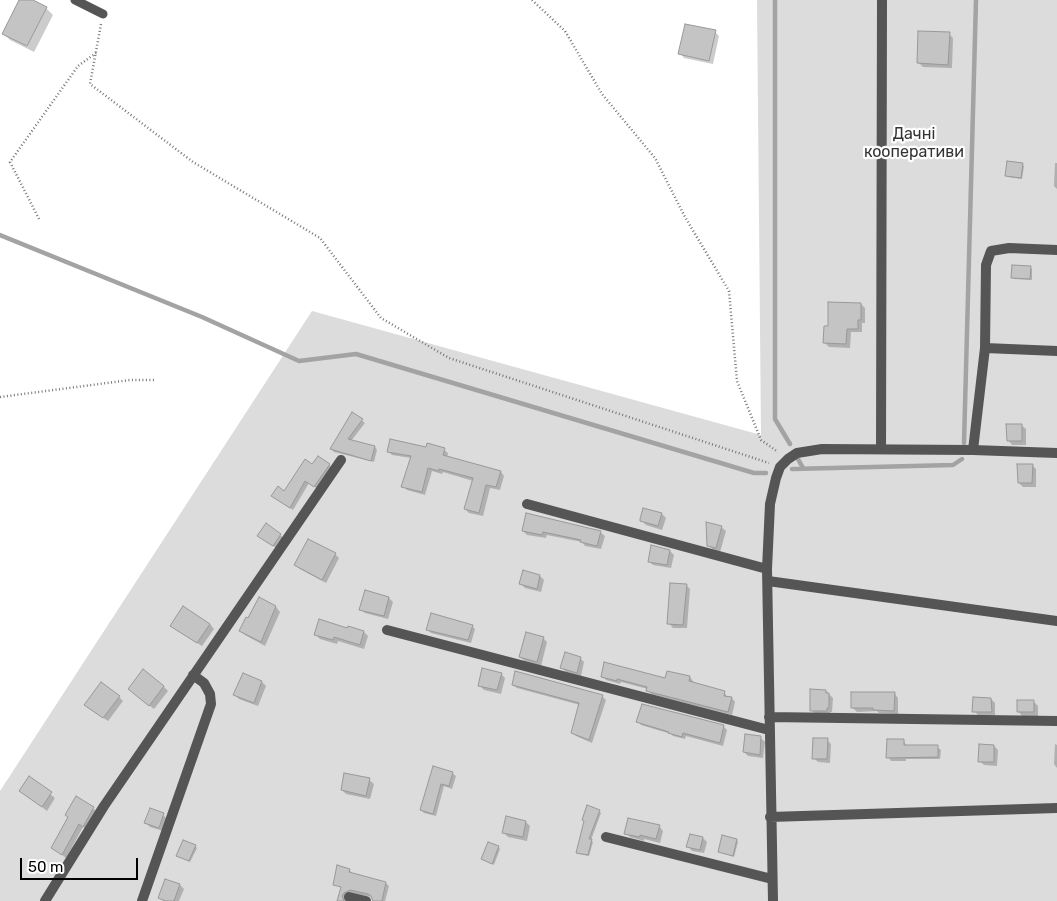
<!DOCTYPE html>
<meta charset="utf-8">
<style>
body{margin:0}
#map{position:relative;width:1057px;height:901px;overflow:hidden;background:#fff;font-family:Rubik,sans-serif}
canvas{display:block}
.scale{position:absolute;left:20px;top:858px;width:118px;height:22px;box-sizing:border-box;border:2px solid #000;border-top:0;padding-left:6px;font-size:15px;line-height:18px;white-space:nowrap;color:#000;-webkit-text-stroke:4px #fff;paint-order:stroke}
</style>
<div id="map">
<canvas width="1057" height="901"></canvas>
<div class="scale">50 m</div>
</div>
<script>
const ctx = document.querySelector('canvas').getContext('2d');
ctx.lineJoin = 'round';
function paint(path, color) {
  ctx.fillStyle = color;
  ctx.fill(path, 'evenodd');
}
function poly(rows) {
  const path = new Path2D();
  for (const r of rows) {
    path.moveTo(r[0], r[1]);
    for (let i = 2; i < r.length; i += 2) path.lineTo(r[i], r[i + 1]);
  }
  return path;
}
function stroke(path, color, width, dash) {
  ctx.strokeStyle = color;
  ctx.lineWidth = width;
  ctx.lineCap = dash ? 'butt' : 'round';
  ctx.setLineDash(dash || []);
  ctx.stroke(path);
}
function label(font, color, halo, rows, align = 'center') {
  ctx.font = font + ' Rubik,sans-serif';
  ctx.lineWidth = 4.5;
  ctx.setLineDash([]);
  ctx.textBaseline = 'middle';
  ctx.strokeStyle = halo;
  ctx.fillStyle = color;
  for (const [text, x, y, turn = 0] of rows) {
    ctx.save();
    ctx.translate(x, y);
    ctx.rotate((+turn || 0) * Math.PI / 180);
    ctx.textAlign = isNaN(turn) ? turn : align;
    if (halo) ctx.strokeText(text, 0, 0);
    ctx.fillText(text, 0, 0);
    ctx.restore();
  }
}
const green = poly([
 [757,0,1057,0,1057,901,0,901,0,791,312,311,761,435]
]);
const shadow = poly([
 [20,0,31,0,46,8,53,15,34,52,10,40,3,33],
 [715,32,719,36,713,64,684,58,680,53],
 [949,34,953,38,952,68,923,67,919,63],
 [1055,163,1057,163,1057,189,1054,186],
 [1022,165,1024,166,1022,179,1008,177,1007,176],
 [1030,267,1032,269,1032,280,1014,279,1012,277],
 [861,304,865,308,865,323,862,323,862,332,851,332,850,348,829,347,825,343,829,327],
 [353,414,365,423,351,441,375,447,377,450,374,462,334,452,331,449],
 [1021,425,1026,429,1026,445,1012,445,1008,440],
 [427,449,444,450,448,453,447,458,501,472,504,476,500,490,490,488,483,516,469,513,465,509,473,481,443,472,442,474,432,471,425,495,407,490,403,486,411,458,392,455,388,451],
 [329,465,333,468,318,489,309,483,293,510,276,499,312,466],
 [1032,465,1036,469,1036,487,1023,487,1019,483],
 [644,509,662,514,666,518,662,530,646,525,642,521],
 [721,527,726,531,720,552,713,550,709,545],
 [523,531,600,532,605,536,601,549,585,546,582,542,547,535,546,538,527,535],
 [280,535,285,539,278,549,263,540],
 [670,551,674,555,671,568,653,565,649,561],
 [335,554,339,558,326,583,300,569,295,565],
 [524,572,540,576,544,580,541,592,525,588,521,584],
 [686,585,690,589,687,628,673,628,669,623],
 [366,592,389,598,393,602,388,619,365,613,360,609],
 [259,599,276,607,280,612,265,646,245,635,240,631],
 [210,624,214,629,202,646,176,630],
 [472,626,475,629,471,643,431,633,428,630],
 [348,630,364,632,368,636,364,649,338,641,337,644,320,639,316,635],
 [543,638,547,642,541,666,525,661,520,657],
 [580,658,584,662,581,676,566,672,562,668],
 [501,674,505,678,501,694,484,690,480,686],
 [602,676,666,680,690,677,693,681,693,684,724,692,728,698,732,698,735,702,732,715,651,694,648,689,621,682,620,684,606,680],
 [262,682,266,686,258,706,239,699,235,695],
 [513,685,602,696,606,700,592,743,576,736,572,732,580,705,517,688],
 [164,687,168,691,154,709,133,693],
 [826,691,833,698,832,712,830,712,830,715,816,714,811,710],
 [894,693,898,698,898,714,879,713,877,711,857,712,852,707],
 [119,697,123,701,108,721,90,709],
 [991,699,995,703,995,715,978,715,974,711],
 [1034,702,1038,706,1038,716,1022,716,1018,711],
 [643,705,724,727,727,730,723,746,686,736,685,739,673,736,671,734,641,725,638,721],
 [761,738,765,742,763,758,748,756,744,752],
 [827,740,831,744,830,763,818,762,814,758],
 [903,740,907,746,937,747,941,750,940,759,906,759,906,761,891,761,888,757],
 [1055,744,1057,745,1057,768,1054,764],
 [994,746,998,750,997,766,984,765,980,761],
 [434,768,452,773,456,776,452,789,444,786,436,816,424,813,421,810],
 [29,778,55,798,47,811,21,791],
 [369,780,374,784,370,799,346,794,342,790],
 [77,798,98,812,88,830,83,827,66,858,53,848,69,817],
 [599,811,601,813,591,840,593,842,589,856,579,854,577,853],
 [163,815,167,819,163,831,150,827,146,823],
 [526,822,530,826,527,841,508,837,504,833],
 [659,826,663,831,660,843,644,839,644,841,630,837,626,833],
 [703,838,707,842,704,853,692,851,688,846],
 [737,840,738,842,734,857,719,852],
 [195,846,197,848,190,862,178,856],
 [498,847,500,849,494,865,484,860],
 [338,867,350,870,352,874,386,883,389,886,385,901,374,901,372,897,351,893,346,896,345,901,338,901,342,888,334,884],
 [180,885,184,889,179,901,163,901,160,897]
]);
const stream = poly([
 [775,0,775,419,790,444],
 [0,235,202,317,299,361,356,354,754,473,766,473],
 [964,443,976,0],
 [798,459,803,468],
 [792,469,953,465,962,459]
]);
const building = poly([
 [19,0,33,0,47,7,27,46,2,34,19,0],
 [685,24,716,30,709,61,678,54,685,24],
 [918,31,950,32,948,65,917,63,918,31],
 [1007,161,1023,163,1021,178,1005,176,1007,161],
 [1012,265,1031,266,1030,279,1011,278,1012,265],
 [828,302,861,303,861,320,858,320,858,329,847,329,846,344,823,343,824,326,828,326,828,302],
 [352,412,363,419,348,439,375,446,371,461,330,449,352,412],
 [1006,424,1022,424,1022,441,1007,441,1006,424],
 [390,439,426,447,427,443,445,448,443,455,501,471,496,487,486,485,479,513,464,509,473,478,439,469,439,471,428,468,422,492,401,487,411,456,387,452,390,439],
 [318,456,330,464,314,487,305,481,290,508,271,496,278,486,284,491,305,459,312,464,318,456],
 [1017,464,1033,464,1032,483,1018,483,1017,464],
 [643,508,662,513,658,526,640,521,640,519,643,508],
 [526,513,601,531,597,546,580,542,581,540,543,532,542,535,522,531,526,513],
 [706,522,722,526,716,548,707,546,706,522],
 [266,523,281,534,273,546,257,536,266,523],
 [308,539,336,553,322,580,294,565,308,539],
 [651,545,670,550,667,565,648,562,651,545],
 [523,570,540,575,537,589,519,584,523,570],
 [670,583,687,584,683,625,667,624,670,583],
 [365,590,389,597,384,616,359,610,365,590],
 [259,597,276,606,261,642,239,631,246,617,248,618,259,597],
 [183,606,210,624,197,643,170,626,183,606],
 [431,613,473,625,468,640,426,630,431,613],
 [319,619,347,628,348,626,364,631,360,645,334,637,333,640,314,635,319,619],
 [526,632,544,637,537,662,519,657,526,632],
 [565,652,581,657,577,673,560,668,565,652],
 [604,662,665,678,667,671,690,676,689,681,725,691,724,696,732,697,728,712,646,691,647,687,617,679,617,681,601,677,604,662],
 [482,668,502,673,497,690,478,686,482,668],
 [143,669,164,686,149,706,128,689,143,669],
 [515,671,603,695,589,740,571,733,579,703,512,685,515,671],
 [243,673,262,681,254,703,233,695,243,673],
 [101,682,120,696,103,718,84,705,101,682],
 [810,689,826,690,826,693,829,693,829,708,827,708,827,711,810,711,810,689],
 [851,692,895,692,894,711,873,710,873,708,851,708,851,692],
 [973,697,991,698,992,712,972,712,973,697],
 [1017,700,1034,700,1034,712,1017,712,1017,700],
 [642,704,724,725,720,743,683,733,682,737,668,733,669,732,636,722,642,704],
 [745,734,761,736,760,755,743,752,745,734],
 [813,738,828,738,827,759,812,759,813,738],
 [887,739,904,739,904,745,938,745,938,757,886,758,887,739],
 [979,744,994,745,994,762,978,762,979,744],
 [433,766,453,772,449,786,441,784,433,814,420,810,433,766],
 [344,773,370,778,366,796,341,790,344,773],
 [29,776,52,792,42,807,19,791,29,776],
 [76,796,94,807,83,827,79,824,62,855,51,848,68,817,65,815,76,796],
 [587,805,600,810,589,839,592,839,588,855,576,853,584,821,582,820,587,805],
 [150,808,164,813,159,828,144,823,150,808],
 [506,816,526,821,523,837,502,833,506,816],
 [628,818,660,825,656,839,640,835,640,837,624,834,628,818],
 [690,834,703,837,700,850,686,847,690,834],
 [722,835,737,839,733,856,718,852,722,835],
 [183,840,196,845,189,861,176,856,183,840],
 [488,842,499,846,492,864,481,859,488,842],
 [337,865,350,869,349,872,386,882,382,901,373,901,371,896,368,894,350,890,344,893,342,896,344,901,337,901,341,887,333,885,337,865],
 [165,879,180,884,174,901,166,901,158,898,165,879]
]);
const path = poly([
 [532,0,565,31,602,94,655,158,685,217,729,291,737,381,761,440,778,452],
 [101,24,90,84,193,162,320,238,381,318,449,358,769,463],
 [39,219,10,162,78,66,96,53],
 [0,397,130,380,154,380]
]);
const service = poly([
 [75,0,103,14]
]);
const minor = poly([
 [985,348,986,265,991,251,1009,248,1057,250],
 [881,449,882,0],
 [973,450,1057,453],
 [527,504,767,569],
 [768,581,1057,621],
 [387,630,769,730],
 [769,717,1057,721],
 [770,817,1057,808],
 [606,837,772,879],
 [349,897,366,901],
 [45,901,104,806,341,460],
 [142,901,211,704,210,694,204,683,193,675],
 [773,901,767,569,770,504,776,478,780,467,788,459,797,453,822,449,973,450,985,348,1057,351]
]);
const parkNames = [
 ["Дачні",914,134],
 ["кооперативи",914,152]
];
paint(green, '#dcdcdc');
paint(shadow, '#0003');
stroke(stream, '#a3a3a3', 4.5);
paint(building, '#c4c4c4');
stroke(building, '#999', 1);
stroke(path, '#777', 2.5, [1, 2.5]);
stroke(service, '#555', 9);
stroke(minor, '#555', 10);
label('16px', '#333', '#fff', parkNames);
</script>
